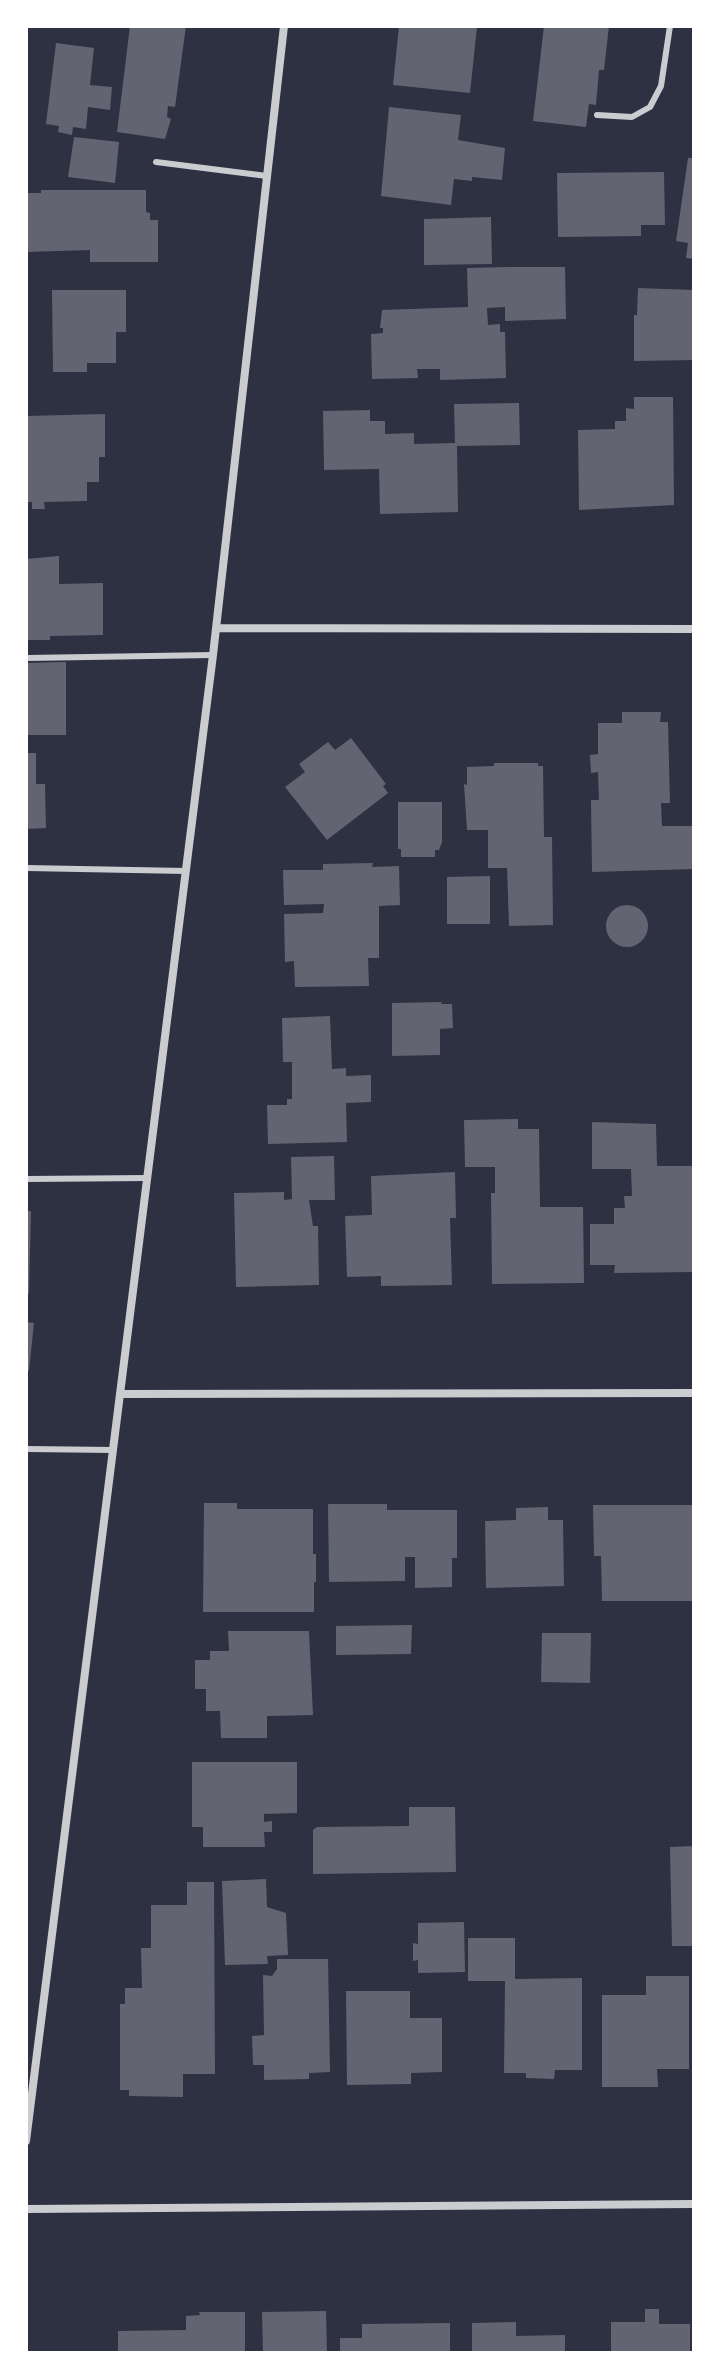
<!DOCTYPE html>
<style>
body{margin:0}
#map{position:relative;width:720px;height:2379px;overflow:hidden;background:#2d3142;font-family:Quicksand,sans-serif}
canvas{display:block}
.frame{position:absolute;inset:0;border:28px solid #fff;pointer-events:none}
</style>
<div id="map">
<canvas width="720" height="2379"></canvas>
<div class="frame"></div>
</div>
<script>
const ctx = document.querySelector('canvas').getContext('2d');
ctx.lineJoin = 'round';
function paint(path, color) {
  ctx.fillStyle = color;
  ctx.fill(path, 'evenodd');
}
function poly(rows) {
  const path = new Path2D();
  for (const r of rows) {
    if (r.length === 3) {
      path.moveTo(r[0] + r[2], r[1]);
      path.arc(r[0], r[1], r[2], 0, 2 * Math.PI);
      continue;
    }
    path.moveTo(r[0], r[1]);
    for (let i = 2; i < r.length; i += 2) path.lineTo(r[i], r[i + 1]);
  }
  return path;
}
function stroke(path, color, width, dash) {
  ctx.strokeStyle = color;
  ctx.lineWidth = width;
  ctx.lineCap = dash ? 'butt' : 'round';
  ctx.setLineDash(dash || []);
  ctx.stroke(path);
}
const building = poly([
 [130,26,186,26,175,107,168,106,167,117,171,119,165,139,117,132],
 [399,26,477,27,470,93,393,85],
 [544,26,609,26,604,70,599,70,596,105,589,104,586,127,533,121],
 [56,43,94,48,90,85,112,87,110,110,88,107,86,129,73,127,72,135,58,132,59,126,46,124],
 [389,107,461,115,458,140,505,148,502,180,472,177,472,181,454,179,451,205,381,196],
 [74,137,119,142,115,183,68,177],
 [688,158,694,158,694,259,686,258,688,243,676,241],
 [664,172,665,225,641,225,641,236,558,237,557,173],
 [41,190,146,190,146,212,150,213,150,220,158,220,158,262,90,262,90,250,26,252,26,193,41,193],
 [491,217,492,264,424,265,424,219],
 [510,267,565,267,566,319,505,321,505,307,487,308,488,325,500,324,500,332,505,332,506,378,440,380,440,369,417,369,418,378,372,379,371,334,383,333,383,328,380,328,382,310,468,307,467,268],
 [638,288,694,290,694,360,634,361,634,315,637,315],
 [52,290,126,290,126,332,116,332,116,363,87,363,87,372,53,372],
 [634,397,673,397,674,505,579,510,578,430,615,429,615,421,626,421,626,408,634,409],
 [519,403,520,445,457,446,458,512,380,514,379,469,324,470,323,411,370,410,370,421,385,421,385,434,414,433,414,444,455,443,454,404],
 [105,414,105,457,99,457,99,482,87,482,87,501,44,502,45,509,32,509,32,502,26,502,26,416],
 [59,556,59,584,103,583,103,635,50,636,50,640,26,640,26,559],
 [66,662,66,735,26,735,26,663],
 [622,712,661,712,660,722,668,722,670,803,661,803,662,826,693,826,694,869,592,872,591,800,599,800,598,772,591,773,590,755,598,754,598,723,622,723],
 [351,738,386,784,383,786,388,793,327,840,285,787,305,772,299,764,328,742,335,750],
 [26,753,36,753,36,784,45,784,46,828,26,829],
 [494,763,538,763,538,766,543,766,544,837,552,837,553,925,509,926,507,868,488,868,488,830,467,830,464,784,467,785,467,767,494,766],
 [398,802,442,802,442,842,439,850,435,850,435,857,401,857,401,849,398,849],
 [373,863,372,867,399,866,400,905,379,906,379,958,368,958,369,986,295,987,294,961,285,962,284,914,323,913,324,904,284,905,283,870,323,870,323,864],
 [490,876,490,924,447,924,447,877],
 [627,926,21],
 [442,1002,441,1004,452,1004,453,1028,440,1029,440,1055,392,1056,392,1003],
 [330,1016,332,1069,346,1068,346,1076,371,1075,371,1102,346,1103,347,1142,268,1144,267,1105,287,1105,287,1099,292,1099,292,1062,283,1062,282,1018],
 [518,1119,518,1129,539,1129,540,1207,583,1207,584,1283,492,1284,491,1193,495,1193,495,1167,465,1167,464,1120],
 [592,1122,656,1124,657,1166,694,1166,694,1272,614,1273,615,1265,590,1265,590,1224,614,1224,614,1208,625,1208,624,1196,632,1196,631,1169,592,1169],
 [334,1156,335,1200,309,1200,313,1226,318,1226,319,1285,236,1287,234,1193,284,1192,284,1200,292,1199,291,1157],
 [455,1172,456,1218,450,1218,452,1285,381,1286,381,1276,347,1277,345,1216,372,1215,371,1176],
 [26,1211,31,1211,29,1294,26,1293],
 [26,1322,34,1323,29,1371,26,1371],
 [204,1503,237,1503,237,1509,313,1509,313,1554,316,1554,316,1582,314,1582,314,1612,203,1612],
 [328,1504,387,1504,387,1510,457,1510,457,1558,452,1558,452,1587,415,1588,415,1557,405,1557,405,1581,329,1582],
 [593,1505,693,1505,694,1601,602,1601,601,1556,594,1556],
 [548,1507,548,1520,563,1520,564,1586,486,1588,485,1521,516,1520,516,1508],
 [412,1625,411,1654,336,1655,336,1626],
 [228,1631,309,1631,313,1715,267,1716,267,1738,221,1738,220,1711,206,1711,206,1689,195,1689,195,1660,210,1660,210,1651,229,1651],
 [542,1633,591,1633,590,1683,541,1682],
 [192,1762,297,1762,297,1813,264,1814,264,1822,272,1821,272,1832,264,1832,265,1847,203,1847,203,1827,192,1827],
 [409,1807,455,1807,456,1872,313,1874,313,1830,317,1827,409,1826],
 [694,1846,694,1946,672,1946,670,1847],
 [266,1879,267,1907,286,1913,288,1955,267,1956,268,1964,225,1965,222,1881],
 [187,1882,214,1882,215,2074,183,2074,183,2097,129,2096,129,2090,120,2090,120,2004,125,2004,125,1988,142,1988,141,1948,151,1948,151,1905,187,1905],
 [464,1922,465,1972,418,1973,418,1960,413,1961,413,1943,418,1944,418,1923],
 [468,1938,515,1938,515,1979,582,1978,582,2070,555,2070,554,2079,526,2078,526,2073,504,2073,505,1981,468,1981],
 [277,1959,328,1959,330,2072,309,2073,309,2079,264,2080,264,2065,253,2065,252,2036,264,2035,263,1975,272,1976,277,1969],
 [646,1976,689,1976,689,2069,657,2069,658,2087,602,2087,602,1995,646,1995],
 [346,1991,410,1991,410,2018,442,2018,442,2072,411,2073,411,2084,347,2085],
 [645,2309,659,2309,659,2324,690,2324,690,2353,611,2353,611,2322,645,2322],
 [326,2311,327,2353,263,2353,262,2312],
 [199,2312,245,2312,245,2353,118,2353,118,2331,186,2330,186,2316,200,2315],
 [516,2322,516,2336,565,2335,565,2353,472,2353,472,2323],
 [450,2323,450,2353,340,2353,340,2338,362,2338,362,2324]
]);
const service = poly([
 [597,115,632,117,650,107,661,86,670,26],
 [156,162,267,176],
 [26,658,213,655],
 [26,868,186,871],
 [26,1179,148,1178],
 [26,1449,113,1450]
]);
const minor = poly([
 [216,628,694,629],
 [121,1394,694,1393],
 [26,2141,213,655,284,26],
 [26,2209,694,2204]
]);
paint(building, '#626471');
stroke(service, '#caccd0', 6);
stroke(minor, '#caccd0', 8);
</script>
